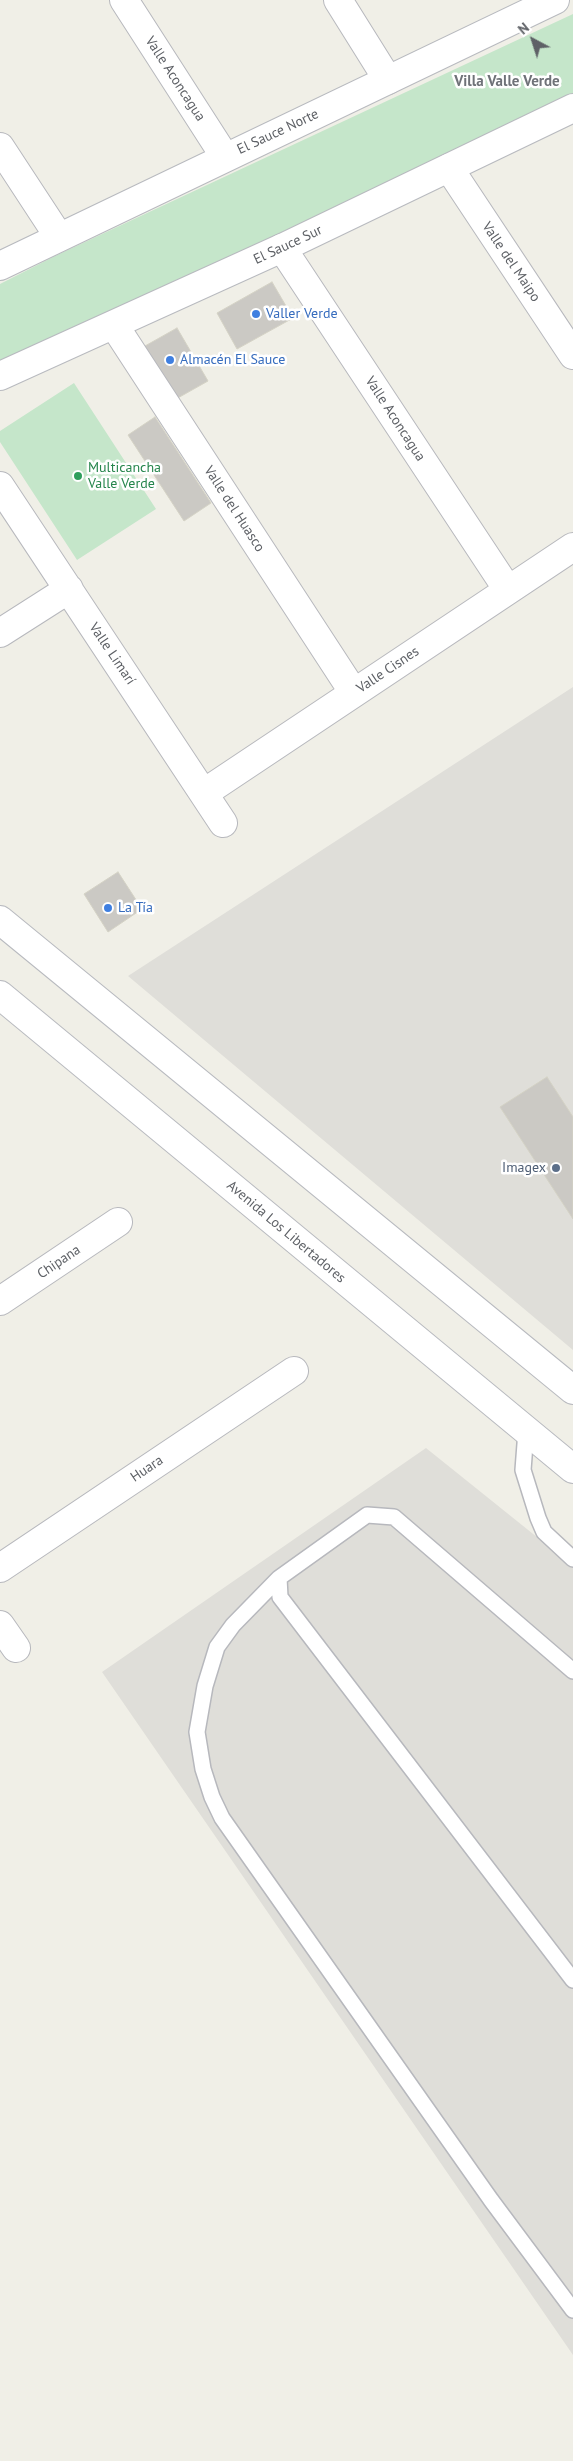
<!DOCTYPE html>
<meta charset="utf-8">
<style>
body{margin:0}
#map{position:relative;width:573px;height:2461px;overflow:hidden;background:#f0efe7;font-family:"PT Sans",sans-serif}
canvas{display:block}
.north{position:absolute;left:508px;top:15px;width:50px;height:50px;-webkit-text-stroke:4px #fff;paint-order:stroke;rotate:320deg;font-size:14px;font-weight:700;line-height:20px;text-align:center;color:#5e6166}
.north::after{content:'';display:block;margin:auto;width:18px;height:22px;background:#5e6166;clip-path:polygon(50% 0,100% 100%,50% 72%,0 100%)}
</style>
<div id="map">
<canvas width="573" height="2461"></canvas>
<div class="north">N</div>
</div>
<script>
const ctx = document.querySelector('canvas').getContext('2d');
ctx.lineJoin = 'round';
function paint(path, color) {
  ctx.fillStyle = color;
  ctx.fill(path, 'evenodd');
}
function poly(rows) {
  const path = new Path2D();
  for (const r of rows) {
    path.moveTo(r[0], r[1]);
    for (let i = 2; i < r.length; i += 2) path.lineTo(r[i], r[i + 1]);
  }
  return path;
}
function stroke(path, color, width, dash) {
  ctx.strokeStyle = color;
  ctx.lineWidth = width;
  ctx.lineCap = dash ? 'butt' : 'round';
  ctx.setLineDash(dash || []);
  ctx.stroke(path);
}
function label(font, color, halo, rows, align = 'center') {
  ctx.font = font + ' "PT Sans",sans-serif';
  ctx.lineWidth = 5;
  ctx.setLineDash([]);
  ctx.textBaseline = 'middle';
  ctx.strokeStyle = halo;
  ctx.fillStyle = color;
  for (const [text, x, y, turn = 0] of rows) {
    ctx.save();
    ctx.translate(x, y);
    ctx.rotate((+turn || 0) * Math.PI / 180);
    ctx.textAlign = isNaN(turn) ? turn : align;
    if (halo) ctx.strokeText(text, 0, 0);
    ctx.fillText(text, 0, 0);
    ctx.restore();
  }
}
const industrial = poly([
 [573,687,573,1350,128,976],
 [426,1448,573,1566,573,2355,102,1672]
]);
const green = poly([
 [573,14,573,95,256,250,0,365,0,284,55,256],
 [74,383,156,509,77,560,0,442,0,431]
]);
const building = poly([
 [272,282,293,318,237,349,217,313,272,282],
 [177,328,208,381,176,399,145,346,177,328],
 [155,417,211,503,184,521,128,435,155,417],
 [118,872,142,909,108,932,84,894,118,872],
 [547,1077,573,1117,573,1219,500,1107,547,1077]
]);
const lane = poly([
 [526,1431,523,1470,538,1518,544,1532,573,1559],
 [279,1578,233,1625,217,1647,205,1686,197,1732,203,1769,212,1797,222,1818,491,2200,573,2310],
 [573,1671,394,1517,367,1515,279,1578,280,1597,573,1980]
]);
const street = poly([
 [124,0,225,157],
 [338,0,388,80],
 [0,147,59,237],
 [449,168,573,355],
 [282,248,508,590],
 [114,325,354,693],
 [0,486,223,823],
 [0,633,69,589],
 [204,793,573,547],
 [0,1301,118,1222],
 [0,1568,294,1371],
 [0,1625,16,1648]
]);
const secondary = poly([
 [0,266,555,0],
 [0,376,282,248,573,108],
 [0,920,573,1390],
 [0,995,573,1469]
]);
const markers = [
 [256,314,5,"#3f7fe0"],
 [170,360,5,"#3f7fe0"],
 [78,476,5,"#2e9e5b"],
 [108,908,5,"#3f7fe0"],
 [556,1168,5,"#5c6f8a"]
];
const streetNames = [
 ["Valle Aconcagua",175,79,57],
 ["El Sauce Norte",278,132,-25],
 ["El Sauce Sur",288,245,-25],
 ["Valle del Maipo",511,262,56],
 ["Valle Aconcagua",395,419,57],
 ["Valle del Huasco",234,509,57],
 ["Valle Limarí",112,654,56],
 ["Valle Cisnes",388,670,-34],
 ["Avenida Los Libertadores",286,1232,40],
 ["Chipana",59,1262,-34],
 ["Huara",147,1469,-34]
];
const shopNames = [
 ["Valler Verde",266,314],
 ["Almacén El Sauce",180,360],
 ["La Tía",118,908]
];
const leisureNames = [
 ["Multicancha",88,468],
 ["Valle Verde",88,484]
];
const serviceNames = [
 ["Imagex",546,1168]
];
const neighbourhoodNames = [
 ["Villa Valle Verde",507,82]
];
paint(industrial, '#dfded9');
paint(green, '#c5e6ca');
paint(building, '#cbc9c4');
stroke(building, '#d4d2c5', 1);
stroke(lane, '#b7b8bd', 18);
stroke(street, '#b7b8bd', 30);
stroke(secondary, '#b8babf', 30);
stroke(lane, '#fff', 15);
stroke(street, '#fff', 28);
stroke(secondary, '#fff', 28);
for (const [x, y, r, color] of markers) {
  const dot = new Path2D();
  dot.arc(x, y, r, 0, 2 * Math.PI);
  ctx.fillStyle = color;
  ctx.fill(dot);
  stroke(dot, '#fff', 2);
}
label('14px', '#5e6166', '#fff', streetNames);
label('14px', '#366cbe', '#fff', shopNames, 'left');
label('14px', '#27864d', '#fff', leisureNames, 'left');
label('14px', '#4e5e75', '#fff', serviceNames, 'right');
label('bold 15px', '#6f7278', '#fff', neighbourhoodNames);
</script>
